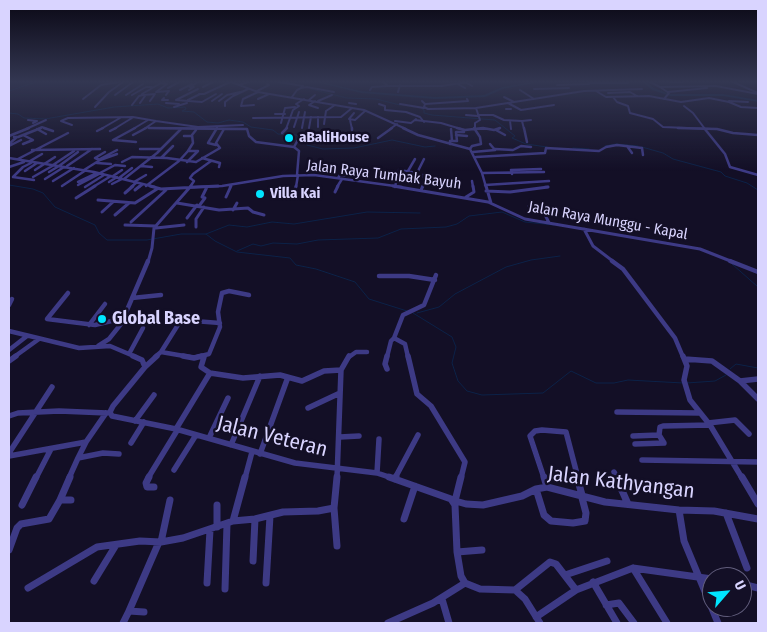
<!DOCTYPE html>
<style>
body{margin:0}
#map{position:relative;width:767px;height:632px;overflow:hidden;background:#130f26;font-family:"Fira Sans Condensed",sans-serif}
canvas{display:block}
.frame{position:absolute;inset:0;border:10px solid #d9d4ff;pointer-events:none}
.north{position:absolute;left:702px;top:567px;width:50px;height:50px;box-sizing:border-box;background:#130f26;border:1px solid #625e7d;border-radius:50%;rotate:63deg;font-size:14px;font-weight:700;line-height:20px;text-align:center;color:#d9d4ff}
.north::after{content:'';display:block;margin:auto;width:18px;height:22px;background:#00e5ff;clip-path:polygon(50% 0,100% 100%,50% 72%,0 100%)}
</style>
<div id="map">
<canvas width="767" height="632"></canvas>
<div class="frame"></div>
<div class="north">U</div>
</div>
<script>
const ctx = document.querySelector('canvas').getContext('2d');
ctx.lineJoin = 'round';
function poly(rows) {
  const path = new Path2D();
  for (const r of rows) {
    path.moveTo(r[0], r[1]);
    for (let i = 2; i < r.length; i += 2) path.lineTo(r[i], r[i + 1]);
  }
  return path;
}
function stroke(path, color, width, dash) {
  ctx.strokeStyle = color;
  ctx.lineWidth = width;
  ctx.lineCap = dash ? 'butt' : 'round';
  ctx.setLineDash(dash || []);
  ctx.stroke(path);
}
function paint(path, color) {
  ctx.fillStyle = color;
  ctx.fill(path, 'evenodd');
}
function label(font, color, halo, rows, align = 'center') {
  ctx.font = font + ' "Fira Sans Condensed",sans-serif';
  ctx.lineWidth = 5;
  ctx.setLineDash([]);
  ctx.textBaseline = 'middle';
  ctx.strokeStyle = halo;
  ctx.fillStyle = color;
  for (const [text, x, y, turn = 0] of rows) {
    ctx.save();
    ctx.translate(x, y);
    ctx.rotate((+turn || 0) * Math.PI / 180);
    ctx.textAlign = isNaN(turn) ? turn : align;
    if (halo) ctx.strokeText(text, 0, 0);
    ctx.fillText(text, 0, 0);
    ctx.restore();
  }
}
const stream = poly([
 [311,89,347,98,376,99,400,105],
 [9,91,36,82],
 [421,108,424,110,424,113,432,115,495,120,515,136,512,138,526,144,547,147],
 [9,113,18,114,24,118,45,119,114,107,158,104,168,108,185,107,186,109,182,111,194,112,207,122,218,123,229,120,243,122,251,127,273,130,278,134,296,135,304,138,307,145,323,149,354,148,392,140,425,147,435,146],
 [605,146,616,144,638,146],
 [642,147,663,153,673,159,721,172,725,176,747,183,758,190],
 [573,148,589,149],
 [9,185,33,189,43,193,55,207,95,225,99,233,107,240,147,240,181,234,206,234,215,241,237,252,290,258,296,265,316,269,355,282,369,299,407,311],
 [206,234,229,225,247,227,272,222,294,224,367,212,420,213],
 [237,251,253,244,261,246,273,243,297,244,318,240,378,238,401,229,446,227,457,224,469,216,502,212,525,222,554,225],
 [732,264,758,287],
 [413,313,452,337,456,347,452,363,458,381,467,391,482,395,543,393,571,371,596,383,614,383,628,380,683,383],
 [417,313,439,307,455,294,506,267,531,260,560,256],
 [730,369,736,364,758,368],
 [687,383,715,381,726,375]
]);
const river = poly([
 [316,82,322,82,361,91,435,97,484,95,502,87,531,82,535,83,503,89,485,97,435,99,361,93,316,82],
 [643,82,646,82,654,88,670,94,723,94,758,100,758,102,723,96,670,96,652,90,643,82]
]);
const minorFar5 = poly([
 [231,82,258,92,364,110,406,129],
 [279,82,303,86],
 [383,82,388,86,442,86,467,82],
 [465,82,472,86],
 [650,82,660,87],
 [671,82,682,82],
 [733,82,758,93],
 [160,83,167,84,156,92,169,91,166,95],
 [588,83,628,83],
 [458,84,465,88],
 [239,85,248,82],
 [557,85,589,84],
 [203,87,213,82],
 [168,88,179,82],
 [301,88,307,87,334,92],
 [198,89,176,100,202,102,216,94],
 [534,89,569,88],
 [180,90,192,84],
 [189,90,194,87,190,87,198,82],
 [370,90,372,87,387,86],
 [520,90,534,99],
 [257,91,269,85,267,84],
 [596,91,606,97,649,96,681,102,709,98,729,102,741,107,758,108],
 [398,92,400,85],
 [668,92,707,88],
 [608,93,630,92,637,96],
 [199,94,204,94,230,82],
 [115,95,133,82],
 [126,95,143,84],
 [132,95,146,87,152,87],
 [144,95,155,94,150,101],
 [292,97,297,90,303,87],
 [504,97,514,102],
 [613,97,617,102,628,106,630,113,653,119,663,127,712,129],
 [164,98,162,100,168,100],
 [83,99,101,85,119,82],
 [258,99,269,94],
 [664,99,669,93,660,87,716,86,758,94],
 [188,100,200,94],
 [309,100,315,95],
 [212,101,222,94],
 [219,101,227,95,240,92],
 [315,101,309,105,318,108],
 [318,101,332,95],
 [422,101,425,104,424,107,428,109,476,108],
 [729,101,748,102],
 [140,103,145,96,142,94,161,83],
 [166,103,179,104],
 [349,103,356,104],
 [508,103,521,110,554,105],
 [379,104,385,106,385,110,406,112,420,117,424,122],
 [400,104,424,108],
 [425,104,468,101,467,99],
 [132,105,139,96,143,95],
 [254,105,241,106,243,99,258,92],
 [225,106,225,102,233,96,248,89],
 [684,106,693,113,705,129],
 [95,107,109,92,123,82],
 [174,107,187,103],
 [506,109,511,109],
 [354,113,349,119,355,120,365,111],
 [275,114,285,114],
 [466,115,478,116],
 [478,115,493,115,504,120,522,121,524,129],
 [318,117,318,127],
 [253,118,341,117,352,108],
 [28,120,37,121,33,123],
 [350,120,352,129],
 [415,120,441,123,461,129],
 [156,121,198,127,243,125],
 [395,121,411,123,416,119],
 [510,121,511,129],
 [522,121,531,120],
 [281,123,285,108,295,107],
 [324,124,326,111,335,105],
 [72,125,61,121,68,118,133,117,156,121,147,127,150,128,228,129],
 [294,127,299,112],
 [302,128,305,112],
 [309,128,311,117],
 [26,129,46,120],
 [38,129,42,127,47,129],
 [101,129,120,118],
 [114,129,132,118],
 [133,129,148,120],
 [144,129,147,127],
 [286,129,293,110,299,106,296,104,304,99],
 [390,129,397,124],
 [475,129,475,123,480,120,476,108,584,91,642,89],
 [476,129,487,129],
 [498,129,500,128]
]);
const minorFar4 = poly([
 [44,128,53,131],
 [135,128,113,140,136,142],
 [149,128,247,129,249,136,256,142,294,147,299,151,297,175],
 [352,128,352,130],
 [403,128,418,135,470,149,482,173,486,187],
 [457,128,465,130,483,128,494,130,500,128],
 [524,128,527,142],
 [678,128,717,129,733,133,758,135],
 [704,128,725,154,730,167,758,175],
 [37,129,46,134],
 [451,129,452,141],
 [496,130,505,135],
 [97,131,103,128],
 [110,131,116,128],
 [282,133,287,128],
 [23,135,33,140,23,144],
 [133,135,146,128],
 [456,135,467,136],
 [9,136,29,128],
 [184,136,192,136],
 [18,137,41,128],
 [378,138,392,128],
 [9,144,17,137,14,137],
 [450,144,450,141,457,141,456,132,464,132],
 [216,145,208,143,217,128],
 [9,146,21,140],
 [627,146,632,153],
 [294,147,299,138],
 [140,149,160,149],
 [470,149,472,146,481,144,480,137,474,128],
 [495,149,513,150,521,146,531,147],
 [32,150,100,149],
 [473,152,495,150,490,144],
 [476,157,545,153,546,148,599,151,606,147,617,145,642,148,643,155],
 [9,158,94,172,155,187],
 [161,158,173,146],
 [202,158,220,163,219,167],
 [18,159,68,133],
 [100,159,117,150],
 [100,160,117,154],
 [30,161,42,154],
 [122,162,132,157,167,158,196,162,220,148,216,143,224,129],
 [187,162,198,151,188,151],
 [31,163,23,167,13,177,34,180],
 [97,163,111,164],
 [53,165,74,151],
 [59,166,78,152],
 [67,166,92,149],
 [141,166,152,167],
 [9,167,24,162],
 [35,170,55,157],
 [84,170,100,160,95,158,105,152],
 [25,171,37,163],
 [408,171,415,159],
 [49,172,59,166],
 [100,173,115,165,125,166],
 [482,173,544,172],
 [512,174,511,170,541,169],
 [113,176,122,170],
 [33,177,54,165],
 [119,178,132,168],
 [338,178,340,175,349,176],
 [45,179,64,167],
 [124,179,157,153,181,129],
 [53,181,74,168],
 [472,181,473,187],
 [78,182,97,173],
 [109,182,117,177],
 [134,182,146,175],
 [112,184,122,179],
 [78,185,101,173],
 [485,185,549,181],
 [62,186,86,170],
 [146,186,179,161,188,151,193,143,192,135,196,130],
 [85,187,104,175],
 [93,187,111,176],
 [131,187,136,183],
 [139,187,142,185],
 [190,187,194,181,190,178,193,174,211,161],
 [193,187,222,186,283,176,314,175,402,187],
 [230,187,231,185],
 [296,187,298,175],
 [337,187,342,179],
 [395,187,399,170,417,173,424,159],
 [422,187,425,180,423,175],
 [545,187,548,187]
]);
const minorFar3 = poly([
 [150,186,161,189,218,186],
 [393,186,488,202,525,219,700,249,733,262],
 [486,186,491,203],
 [135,190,140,186],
 [295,190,296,186],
 [421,190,423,186],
 [486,191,510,192,548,187],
 [335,192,338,186],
 [125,193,133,186],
 [226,197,231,186],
 [466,197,474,192,473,186],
 [76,198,95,186],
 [98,200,135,203,157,189],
 [177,203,219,210,248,208,253,212,264,215],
 [199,206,205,198,202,197,207,187],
 [529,206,541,206,549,223],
 [233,210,237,203],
 [102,212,113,202],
 [115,215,129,203],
 [187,218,197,205],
 [131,222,166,190],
 [125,225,156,226],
 [196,227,196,219,204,207],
 [156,228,184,225],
 [584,229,593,246,614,262],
 [148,262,152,248,154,228,191,186]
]);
const minorFar2 = poly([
 [612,261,623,269,675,338,683,357],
 [730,261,758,272],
 [379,276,409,276,435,280],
 [68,293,47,319,95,325,124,318],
 [132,298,161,295],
 [9,305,12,299],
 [89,325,105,304],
 [9,331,79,348,110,346,136,357],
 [98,346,109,339,121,324,148,261],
 [9,350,27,336],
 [161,352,190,357],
 [129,354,143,328],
 [14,357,39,339],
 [155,357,161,352,181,320,220,323],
 [197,357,209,354,220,327,218,312,222,293,229,291,249,295],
 [349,357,356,352,367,352],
 [387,357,391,341,394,338],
 [408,357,405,344,394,338,403,315,424,305,436,275]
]);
const minorFar1 = poly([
 [133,356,142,360,145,367,113,406,110,412,112,416,176,429,295,463,377,473,392,478],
 [183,356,194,358,202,356],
 [408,356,417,394,431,406,465,462,461,478],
 [683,356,687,366,684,380,690,400,710,425,742,478],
 [204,357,201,367,210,373],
 [685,359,712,361,740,381,758,379],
 [9,361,16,356],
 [145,367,157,356],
 [387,369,385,364,387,356],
 [341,370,349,356],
 [740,381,758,399],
 [308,408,340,393],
 [617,412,700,413],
 [9,416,18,413,59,411,107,413],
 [135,421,154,395],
 [708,423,735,420,749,434],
 [176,429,210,373,243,378,280,375,302,381,324,371,341,370,337,478],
 [633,436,659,435,660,427,663,426,710,425],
 [340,437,359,436],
 [209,438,228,398],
 [86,442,78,458,103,453,119,454],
 [131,443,144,422],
 [635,444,664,443,659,435],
 [231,445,260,376],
 [9,453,52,387],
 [260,454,288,377],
 [9,456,86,442,106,413],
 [642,460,758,462],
 [174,470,196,435],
 [614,472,617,478],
 [377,473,379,439],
 [36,478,51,449],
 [69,478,78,458],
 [148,478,178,429],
 [245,478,252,452],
 [395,478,418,435],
 [544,478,530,436,535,431,542,430,566,432,578,478]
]);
const minor = poly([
 [70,477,60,500,71,500],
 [149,477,146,483,147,487,154,487],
 [245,477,233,521,255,519,283,512,318,511,334,508],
 [389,477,451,499,455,505,457,552,461,576,465,583,480,589,515,590,525,599,540,623],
 [544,477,547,487],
 [577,477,582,495],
 [616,477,628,504],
 [742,477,758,504],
 [395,479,396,477],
 [536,489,544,515,551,521,573,523,585,521,586,513,581,494],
 [452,500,466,504,483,505,522,496,536,489,547,487,605,502,679,510,714,511,758,519],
 [455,501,461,477],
 [22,505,36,477],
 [217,505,217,527],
 [679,510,684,541,718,623],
 [726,513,747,568],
 [404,519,415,486],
 [161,542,170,500],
 [337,546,334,508,337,477],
 [9,550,17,528,21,524,49,519,60,500],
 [457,552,482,550],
 [253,561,255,519],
 [633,568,667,623],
 [565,575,607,561],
 [94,581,116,545],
 [593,582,617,623],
 [207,583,210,530],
 [266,583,270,516],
 [742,584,758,588],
 [28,588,97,547,140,541,161,542,183,538,233,521],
 [225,589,227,524],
 [515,590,550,562,556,564,576,590],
 [442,599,449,623],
 [606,605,619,603,634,623],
 [144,612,129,611,159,542],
 [536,617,576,590,633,568,712,579],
 [123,623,129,611],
 [388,623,433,603,465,583]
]);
const markers = [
 [289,138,5,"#00e5ff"],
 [260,194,5,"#00e5ff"],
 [102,319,5,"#00e5ff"]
];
const farPoinames = [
 ["aBaliHouse",299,138],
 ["Villa Kai",270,194]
];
const farStreetnames = [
 ["Jalan Raya Tumbak Bayuh",384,175,7],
 ["Jalan Raya Munggu - Kapal",608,221,10]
];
const poiNames = [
 ["Global Base",112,319]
];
const nearStreetnames = [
 ["Jalan Veteran",272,437,14],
 ["Jalan Kathyangan",621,483,7]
];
stroke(stream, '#0c2248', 1);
paint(river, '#0c2248');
stroke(minorFar5, '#3d3a85', 2);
stroke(minorFar4, '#3d3a85', 2.5);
stroke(minorFar3, '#3d3a85', 3);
stroke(minorFar2, '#3d3a85', 4.5);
stroke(minorFar1, '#3d3a85', 5.5);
stroke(minor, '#3d3a85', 7);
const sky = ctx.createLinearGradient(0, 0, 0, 171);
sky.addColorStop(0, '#0a0815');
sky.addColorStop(0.48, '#333752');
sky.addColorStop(1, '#33375200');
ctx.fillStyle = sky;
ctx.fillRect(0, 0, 767, 171);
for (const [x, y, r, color] of markers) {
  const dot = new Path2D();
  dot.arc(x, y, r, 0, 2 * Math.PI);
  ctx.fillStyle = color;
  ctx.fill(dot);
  stroke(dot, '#130f26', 2);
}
label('bold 15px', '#d9d4ff', '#130f26', farPoinames, 'left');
label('15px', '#d9d4ff', '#130f26', farStreetnames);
label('bold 18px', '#d9d4ff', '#130f26', poiNames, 'left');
label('21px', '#d9d4ff', '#130f26', nearStreetnames);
</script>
